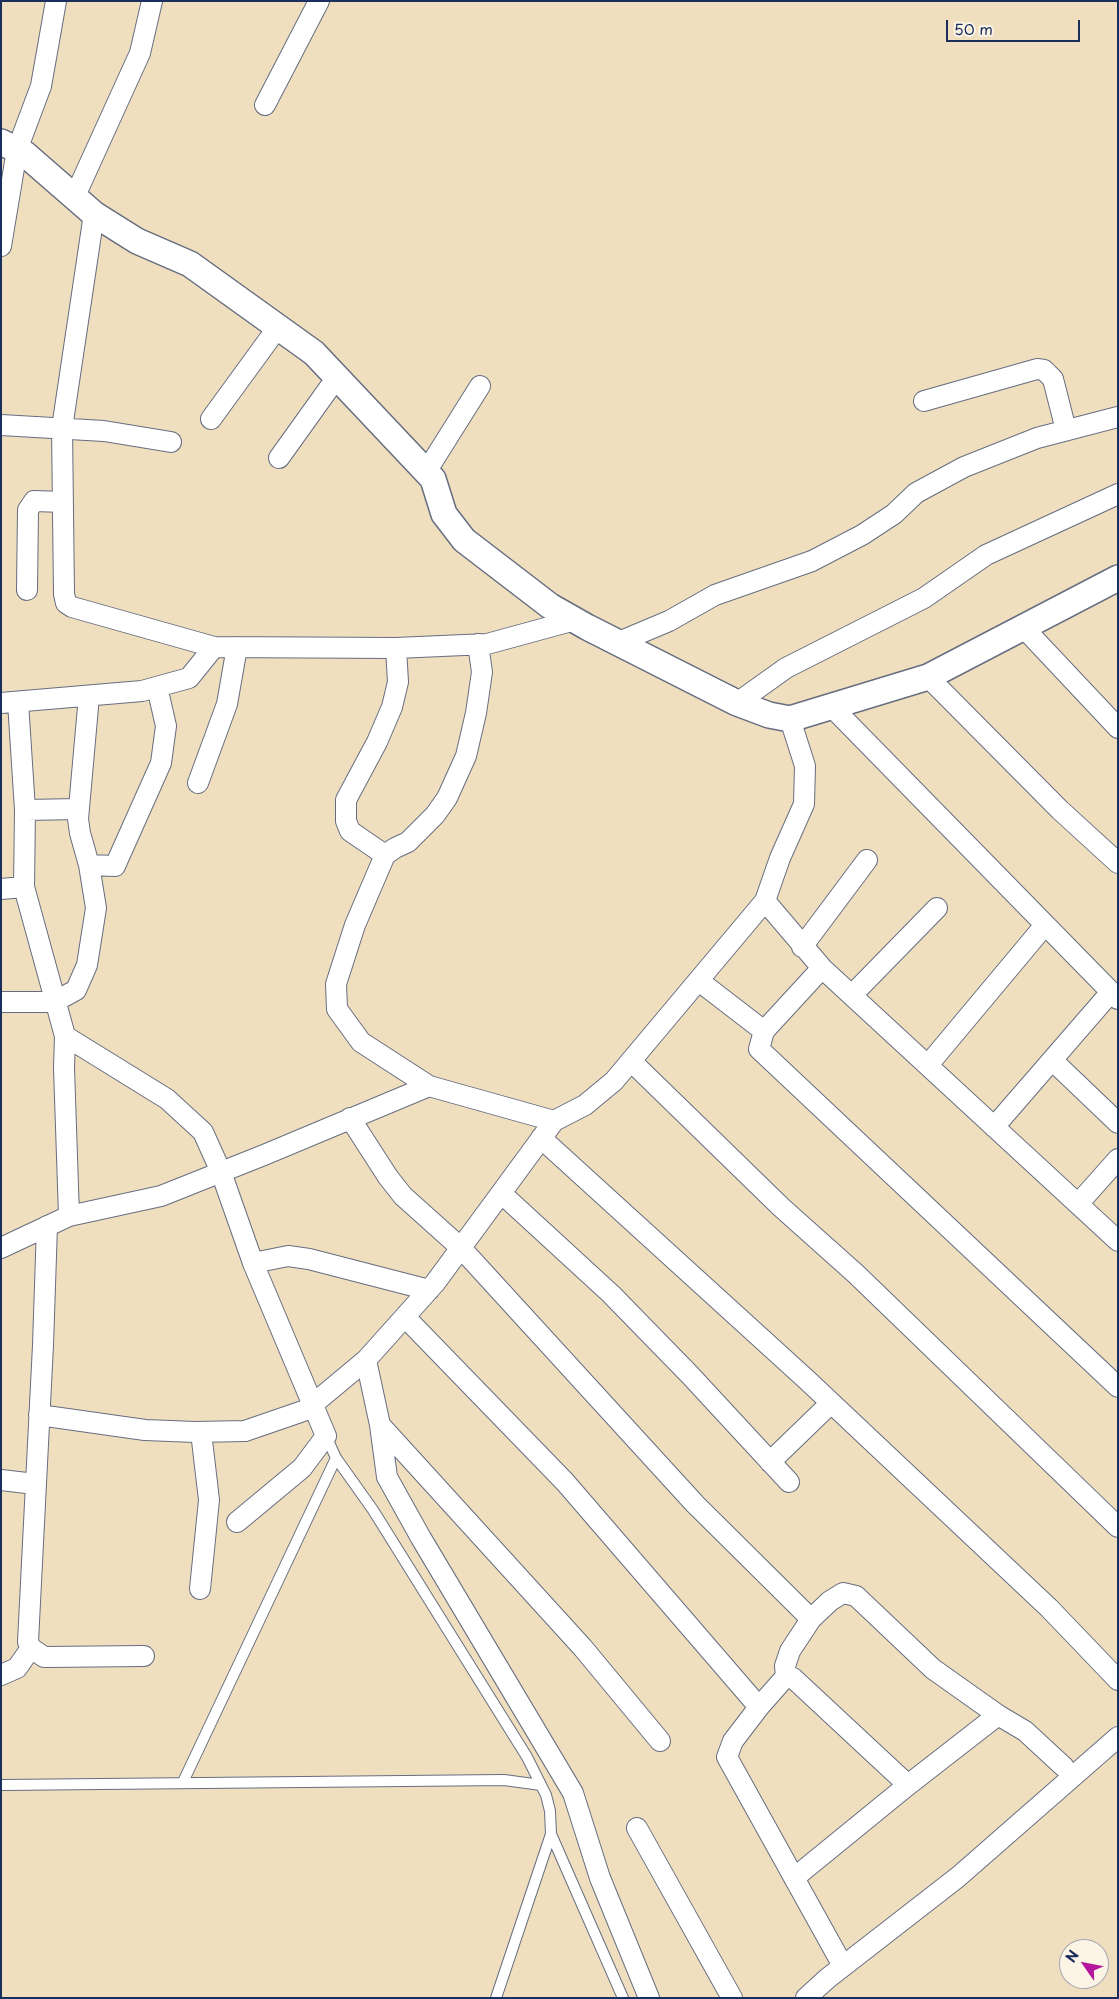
<!DOCTYPE html>
<style>
body{margin:0}
#map{position:relative;width:1119px;height:1999px;overflow:hidden;background:#f0dfbe;font-family:"Playpen Sans",sans-serif}
canvas{display:block}
.frame{position:absolute;inset:0;border:2px solid #1b2f5e;pointer-events:none}
.north{position:absolute;left:1059px;top:1939px;width:50px;height:50px;box-sizing:border-box;background:#fcf5e5;border:1px solid #a2a6af;border-radius:50%;rotate:303deg;font-size:14px;font-weight:700;line-height:20px;text-align:center;color:#1b2f5e}
.north::after{content:'';display:block;margin:auto;width:18px;height:22px;background:#b5179e;clip-path:polygon(50% 0,100% 100%,50% 72%,0 100%)}
.scale{position:absolute;left:946px;top:20px;width:134px;height:22px;box-sizing:border-box;border:2px solid #1b2f5e;border-top:0;padding-left:6px;font-size:15px;line-height:18px;white-space:nowrap;color:#1b2f5e;-webkit-text-stroke:4px #fcf5e5;paint-order:stroke}
</style>
<div id="map">
<canvas width="1119" height="1999"></canvas>
<div class="frame"></div>
<div class="north">N</div>
<div class="scale">50 m</div>
</div>
<script>
const ctx = document.querySelector('canvas').getContext('2d');
ctx.lineJoin = 'round';
function poly(rows) {
  const path = new Path2D();
  for (const r of rows) {
    path.moveTo(r[0], r[1]);
    for (let i = 2; i < r.length; i += 2) path.lineTo(r[i], r[i + 1]);
  }
  return path;
}
function stroke(path, color, width, dash) {
  ctx.strokeStyle = color;
  ctx.lineWidth = width;
  ctx.lineCap = dash ? 'butt' : 'round';
  ctx.setLineDash(dash || []);
  ctx.stroke(path);
}
const service = poly([
 [326,1436,336,1458,373,1510,527,1757,541,1785],
 [183,1782,336,1458],
 [1,1785,504,1780,541,1785,546,1795,550,1811,551,1834,496,1998],
 [551,1834,623,1998]
]);
const minor = poly([
 [265,105,319,1],
 [75,196,140,53,152,1],
 [94,214,62,428,64,594,66,603,72,607,214,647],
 [1,246,17,150,41,86,56,1],
 [924,401,1037,369,1044,370,1053,379,1066,430],
 [211,419,278,327],
 [1,425,104,431,171,442],
 [279,458,337,377],
 [426,472,480,386],
 [27,590,28,510,34,501,63,502],
 [1023,627,1118,728],
 [619,642,669,621,715,595,812,561,862,535,894,514,916,493,964,467,1037,438,1118,417],
 [928,677,1060,810,1118,863],
 [89,696,78,819,80,833,89,865],
 [18,702,25,810,24,887],
 [1,703,142,691,189,678,214,647,396,648,487,644,575,620],
 [737,703,786,668,924,598,986,555,1118,494],
 [831,706,1118,999],
 [198,783,227,704,237,647],
 [25,810,79,809],
 [385,855,350,831,346,821,346,800,377,742,392,707,398,682,396,648],
 [1,889,24,887,65,1036,64,1068,69,1216],
 [765,901,822,968,1118,1241],
 [802,947,867,860],
 [699,981,764,1031,759,1049,1118,1387],
 [852,995,937,908],
 [1,1002,54,1002,76,990,87,965,96,908,89,865,115,866,161,763,166,726,157,687],
 [764,1031,822,968],
 [65,1036,167,1099,203,1132,221,1172,253,1263,326,1436,302,1468,237,1522],
 [1052,1060,1118,1123],
 [631,1061,781,1207,856,1274,1118,1527],
 [928,1065,1045,925],
 [429,1086,361,1042,337,1009,336,984,355,925,385,855,395,848,408,842,435,815,447,798,466,756,476,713,482,672,478,644],
 [350,1118,388,1177,403,1196,461,1248,695,1504,811,1619],
 [994,1127,1111,992],
 [541,1138,807,1380,1049,1608,1118,1680],
 [501,1193,611,1294,690,1375,789,1482],
 [1078,1204,1118,1159],
 [47,1226,43,1345,28,1642,31,1648,44,1657,144,1656],
 [1,1248,69,1216,161,1196,264,1155,429,1086,554,1121],
 [253,1263,288,1256,309,1259,429,1290],
 [405,1317,565,1482,759,1707,733,1741,727,1757,843,1966],
 [366,1360,380,1425,583,1648,660,1741],
 [39,1415,145,1430,195,1432,245,1431,306,1410,366,1360,435,1283,554,1121,585,1105,614,1081,765,901,780,858,804,804,805,766,790,719],
 [380,1425,387,1477,421,1538,573,1793,600,1878,649,1998],
 [770,1462,831,1403],
 [1,1480,35,1484],
 [200,1589,209,1500,201,1432],
 [1,1675,17,1668,31,1648],
 [786,1677,785,1666,790,1651,811,1619,830,1601,843,1593,856,1596,933,1669,998,1715,908,1785],
 [759,1707,781,1682,786,1677,793,1678,908,1785,794,1878],
 [998,1715,1025,1731,1064,1767],
 [637,1828,732,1998],
 [806,1998,828,1978,958,1877,1118,1737]
]);
const tertiary = poly([
 [1,142,25,154,94,214,137,241,190,264,314,353,433,479,444,514,464,540,550,606,587,627,737,703,769,715,790,719,928,677,1118,578]
]);
stroke(service, '#666d80', 12);
stroke(minor, '#666d80', 22);
stroke(tertiary, '#666d80', 28);
stroke(service, '#fff', 10);
stroke(minor, '#fff', 20);
stroke(tertiary, '#fff', 25);
</script>
